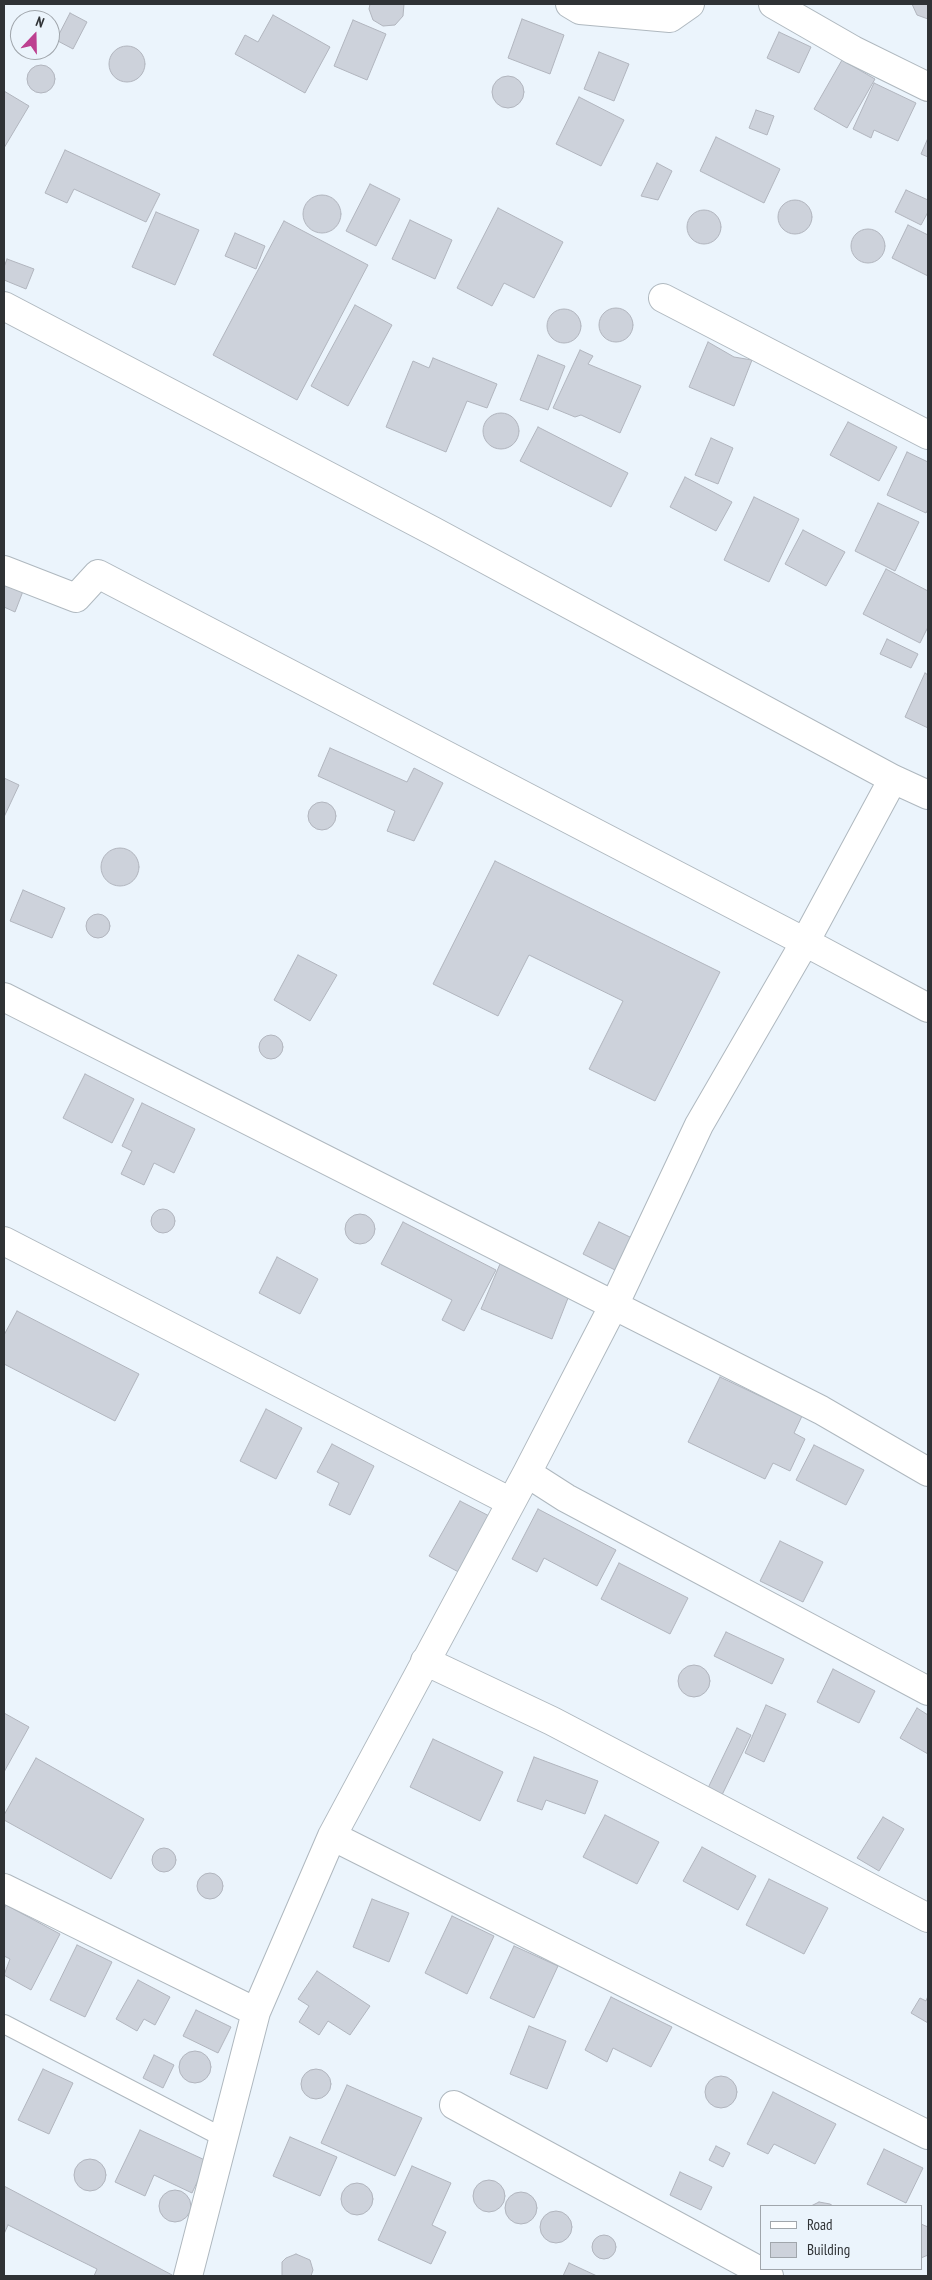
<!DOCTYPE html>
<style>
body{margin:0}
#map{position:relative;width:932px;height:2280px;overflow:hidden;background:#ebf4fc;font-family:"PT Sans Narrow",sans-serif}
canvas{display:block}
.frame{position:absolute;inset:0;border:5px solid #2f3235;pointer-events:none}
.legend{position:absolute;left:760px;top:2205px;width:162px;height:65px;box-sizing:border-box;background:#ebf4fc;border:1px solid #a0a6ac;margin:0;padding:6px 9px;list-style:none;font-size:15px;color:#2f3235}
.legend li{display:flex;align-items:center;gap:10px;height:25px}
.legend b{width:25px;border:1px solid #a0a6ac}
.north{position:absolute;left:10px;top:10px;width:50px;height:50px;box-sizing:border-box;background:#ebf4fc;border:1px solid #a0a6ac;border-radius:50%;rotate:21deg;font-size:14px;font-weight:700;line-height:20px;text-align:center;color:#2f3235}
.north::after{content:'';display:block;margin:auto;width:18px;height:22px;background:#bd4090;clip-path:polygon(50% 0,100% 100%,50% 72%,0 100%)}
</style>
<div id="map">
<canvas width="932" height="2280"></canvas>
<div class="frame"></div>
<ul class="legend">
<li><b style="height:6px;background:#fff"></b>Road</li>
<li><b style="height:14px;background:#cdd2db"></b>Building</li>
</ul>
<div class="north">N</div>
</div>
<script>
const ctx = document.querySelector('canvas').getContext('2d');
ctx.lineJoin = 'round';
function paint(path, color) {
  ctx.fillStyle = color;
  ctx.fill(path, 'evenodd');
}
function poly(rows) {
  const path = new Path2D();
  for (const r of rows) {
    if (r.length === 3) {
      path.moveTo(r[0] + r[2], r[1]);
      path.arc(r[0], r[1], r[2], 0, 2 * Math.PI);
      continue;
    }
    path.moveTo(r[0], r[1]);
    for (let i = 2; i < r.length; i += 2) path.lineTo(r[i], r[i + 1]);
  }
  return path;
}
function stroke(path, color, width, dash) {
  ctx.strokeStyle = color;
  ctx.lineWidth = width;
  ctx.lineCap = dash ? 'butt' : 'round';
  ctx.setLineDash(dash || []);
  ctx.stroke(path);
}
const building = poly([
 [370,4,404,4,403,16,395,25,383,26,373,20,369,9,370,4],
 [912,4,928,4,928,19,917,15,912,4],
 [70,13,87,22,73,49,56,40,70,13],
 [273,15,330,47,305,93,235,54,245,35,258,42,273,15],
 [522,19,564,35,550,74,508,58,522,19],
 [353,20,386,34,367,80,334,66,353,20],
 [779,32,811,47,799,73,767,58,779,32],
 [127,64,18],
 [599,52,629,64,614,101,584,89,599,52],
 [842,60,875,79,847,128,814,109,842,60],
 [41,79,14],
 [508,92,16],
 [874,83,916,103,898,141,874,130,871,138,853,129,874,83],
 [4,91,29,106,4,148,4,91],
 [579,97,624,120,601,166,556,144,579,97],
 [756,110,774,116,767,135,749,128,756,110],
 [716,137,780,169,764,203,700,171,716,137],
 [928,138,928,157,921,154,928,138],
 [65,150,160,194,146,222,74,189,67,203,45,193,65,150],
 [657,163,672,171,658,200,641,196,657,163],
 [370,184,400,199,376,246,346,231,370,184],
 [906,190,928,200,928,212,921,225,895,212,906,190],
 [322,214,19],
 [795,217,17],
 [498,208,563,242,534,298,504,283,492,306,457,288,498,208],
 [704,227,17],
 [156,212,199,230,175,285,132,267,156,212],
 [410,220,452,240,435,279,392,259,410,220],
 [284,221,368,265,297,400,213,355,284,221],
 [908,225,928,235,928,276,892,258,908,225],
 [868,246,17],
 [235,233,265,246,256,269,225,256,235,233],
 [7,259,34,269,26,289,4,280,4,267,7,259],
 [355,305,392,325,348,406,311,386,355,305],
 [616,325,17],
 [564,326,17],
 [708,342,734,357,752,360,734,406,689,387,708,342],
 [580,350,593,356,588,364,641,386,620,433,581,415,575,417,553,408,580,350],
 [538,355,565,366,548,410,520,400,538,355],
 [433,358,497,384,487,408,467,401,446,452,386,427,413,361,429,368,433,358],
 [501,431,18],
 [848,422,897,447,879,481,830,455,848,422],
 [538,427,628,473,611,507,520,461,538,427],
 [711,438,733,448,718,484,695,475,711,438],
 [907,452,928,462,928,509,926,513,887,495,907,452],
 [685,477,732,502,716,531,670,507,685,477],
 [754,497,799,519,769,582,724,560,754,497],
 [878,503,919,522,895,571,855,551,878,503],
 [803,530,845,552,826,586,785,564,803,530],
 [886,569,928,591,928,627,920,643,863,614,886,569],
 [4,578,25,586,15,612,4,607,4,578],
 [887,639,918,654,911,668,880,654,887,639],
 [925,673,928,675,928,728,905,717,925,673],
 [330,748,407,782,414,768,443,783,414,841,387,831,395,811,318,776,330,748],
 [4,778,19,785,4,817,4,778],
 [322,816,14],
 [120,867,19],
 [495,861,720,972,655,1101,589,1069,623,1001,529,955,498,1016,433,984,495,861],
 [23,890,65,908,52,938,10,921,23,890],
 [98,926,12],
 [298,955,337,975,310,1021,274,1000,298,955],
 [271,1047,12],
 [85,1074,134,1099,112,1143,63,1118,85,1074],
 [142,1103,195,1129,174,1173,154,1163,144,1185,121,1174,132,1151,122,1146,142,1103],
 [163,1221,12],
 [360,1229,15],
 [403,1222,496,1270,464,1331,442,1320,452,1300,381,1264,403,1222],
 [599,1222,632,1238,617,1271,583,1254,599,1222],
 [277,1257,318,1279,300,1314,259,1293,277,1257],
 [500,1264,570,1293,552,1339,481,1309,500,1264],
 [17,1311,139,1374,115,1421,4,1364,4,1335,17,1311],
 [720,1377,802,1416,794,1433,805,1439,790,1471,773,1463,765,1479,688,1442,720,1377],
 [266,1409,302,1428,276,1479,240,1461,266,1409],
 [332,1444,374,1466,350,1515,329,1505,339,1483,317,1472,332,1444],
 [814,1445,864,1470,846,1505,796,1480,814,1445],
 [460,1501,495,1519,464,1575,429,1556,460,1501],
 [538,1509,616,1550,597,1586,544,1558,537,1572,512,1559,538,1509],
 [780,1541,823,1562,803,1602,760,1581,780,1541],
 [619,1563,688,1598,670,1634,601,1599,619,1563],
 [726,1632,784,1659,772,1684,714,1656,726,1632],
 [694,1681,16],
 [833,1669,875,1691,859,1723,817,1702,833,1669],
 [766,1705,786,1714,764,1762,745,1753,766,1705],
 [917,1708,928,1715,928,1754,900,1738,917,1708],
 [4,1713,29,1727,4,1772,4,1713],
 [737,1728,751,1735,722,1795,708,1788,737,1728],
 [433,1739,503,1772,480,1821,410,1787,433,1739],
 [534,1757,598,1781,585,1814,546,1800,542,1810,517,1801,534,1757],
 [36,1758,144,1819,111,1879,4,1820,4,1815,36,1758],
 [605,1815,659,1842,637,1884,583,1857,605,1815],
 [883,1817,904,1829,879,1871,857,1858,883,1817],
 [702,1847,756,1876,738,1910,683,1881,702,1847],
 [164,1860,12],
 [210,1886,13],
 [769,1879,828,1908,804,1954,746,1925,769,1879],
 [372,1899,409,1913,389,1962,353,1947,372,1899],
 [6,1905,60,1934,31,1990,4,1975,10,1959,4,1956,4,1909,6,1905],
 [452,1916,494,1936,467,1994,425,1973,452,1916],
 [77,1945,112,1962,85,2017,50,2000,77,1945],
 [514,1946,558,1966,534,2018,490,1998,514,1946],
 [317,1971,370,2006,350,2035,328,2021,319,2035,299,2022,309,2006,298,1999,317,1971],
 [138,1980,170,1997,155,2025,144,2019,137,2031,116,2019,138,1980],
 [928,1996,928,2023,911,2013,920,1998,926,2001,928,1996],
 [611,1997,672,2027,651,2067,613,2048,607,2062,585,2050,611,1997],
 [196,2010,231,2027,218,2053,183,2036,196,2010],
 [529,2026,566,2041,547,2089,510,2074,529,2026],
 [195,2067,16],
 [154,2055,174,2065,163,2088,143,2078,154,2055],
 [316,2084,15],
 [43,2069,73,2083,49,2134,18,2120,43,2069],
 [721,2092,16],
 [347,2085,422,2118,395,2176,321,2143,347,2085],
 [773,2092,836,2124,815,2164,774,2144,768,2154,747,2144,773,2092],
 [140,2130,207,2161,192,2193,154,2175,145,2196,115,2182,140,2130],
 [290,2137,337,2157,320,2196,273,2176,290,2137],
 [716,2146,730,2153,723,2167,709,2160,716,2146],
 [884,2149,923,2168,906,2203,867,2184,884,2149],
 [90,2175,16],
 [412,2166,451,2183,432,2225,446,2232,431,2264,378,2240,412,2166],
 [680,2172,712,2187,701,2210,670,2195,680,2172],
 [489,2196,16],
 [357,2199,16],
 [4,2186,174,2276,4,2276,4,2186],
 [175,2206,16],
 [521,2208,16],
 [819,2202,830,2204,833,2206,811,2206,819,2202],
 [556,2227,16],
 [921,2224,928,2227,928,2255,921,2258,921,2224],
 [8,2225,97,2269,94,2276,4,2276,4,2234,8,2225],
 [604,2247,12],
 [296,2254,310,2260,313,2270,311,2276,282,2276,282,2262,286,2258,296,2254],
 [569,2263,597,2276,563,2276,569,2263]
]);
const lane = poly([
 [4,2024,224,2138]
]);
const street = poly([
 [570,4,580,10,670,18,690,4],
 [773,4,853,50,928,87],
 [663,298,928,435],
 [4,306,433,531,893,779,928,795],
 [4,570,76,598,98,574,805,942,928,1008],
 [4,997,821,1410,928,1472],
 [4,1241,511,1502],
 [527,1473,566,1498,928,1691],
 [425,1661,552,1721,928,1918],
 [332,1836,928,2135],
 [4,1888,256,2012],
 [454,2105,769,2276],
 [188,2276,256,2012,332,1836,527,1473,618,1297,699,1125,805,942,893,779]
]);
paint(building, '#cdd2db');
stroke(building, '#b1b5be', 1);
stroke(lane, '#afb8bf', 20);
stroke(street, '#afb8bf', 30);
stroke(lane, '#fff', 18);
stroke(street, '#fff', 28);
</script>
